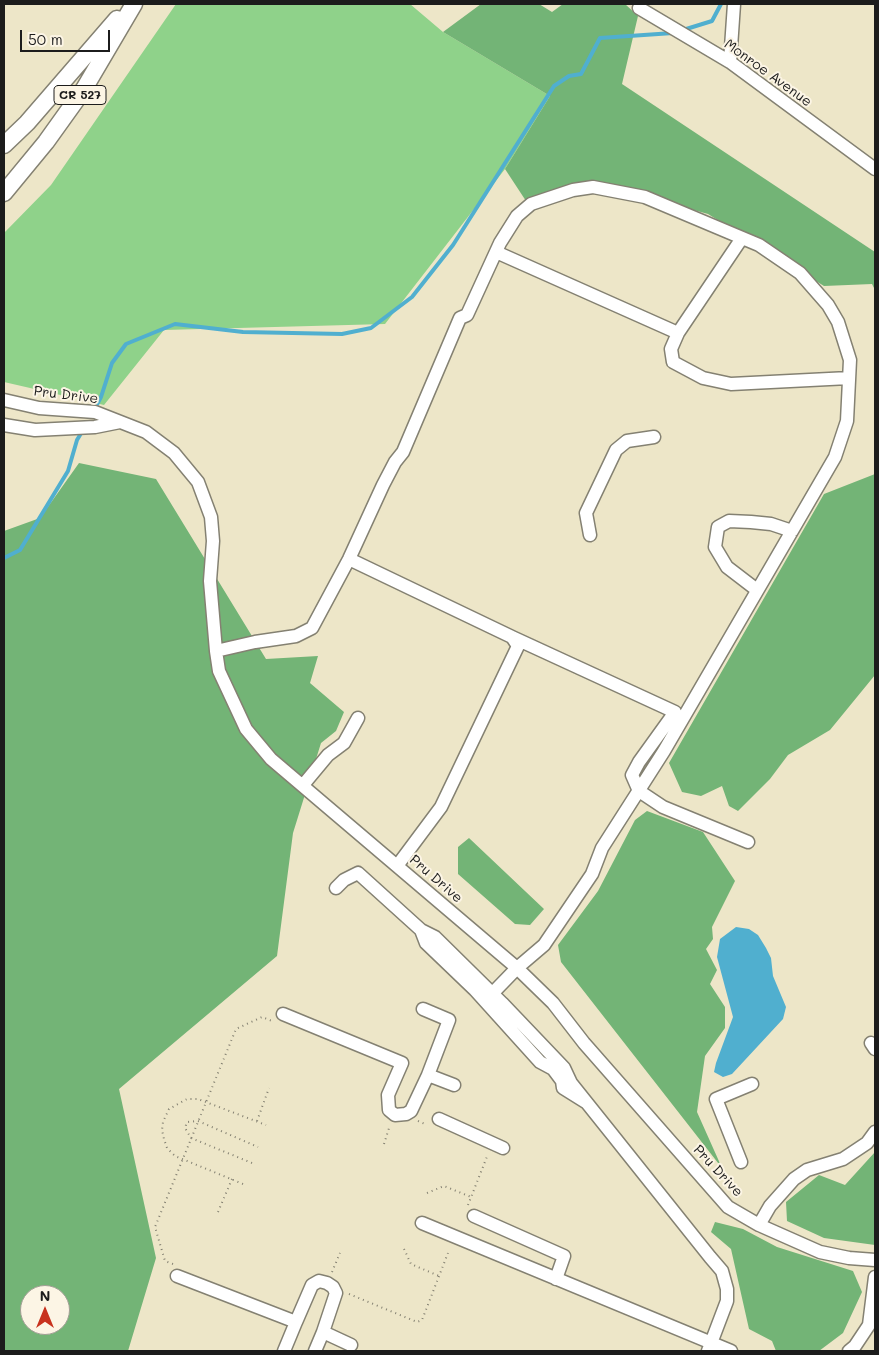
<!DOCTYPE html>
<style>
body{margin:0}
#map{position:relative;width:879px;height:1355px;overflow:hidden;background:#ede6c8;font-family:Mali,sans-serif}
canvas{display:block}
.frame{position:absolute;inset:0;border:5px solid #1c1c1c;pointer-events:none}
.north{position:absolute;left:20px;top:1285px;width:50px;height:50px;box-sizing:border-box;background:#fcf5e5;border:1px solid #a29e95;border-radius:50%;rotate:0deg;font-size:14px;font-weight:700;line-height:20px;text-align:center;color:#1c1c1c}
.north::after{content:'';display:block;margin:auto;width:18px;height:22px;background:#c8321e;clip-path:polygon(50% 0,100% 100%,50% 72%,0 100%)}
.scale{position:absolute;left:20px;top:30px;width:90px;height:22px;box-sizing:border-box;border:2px solid #1c1c1c;border-top:0;padding-left:6px;font-size:15px;line-height:18px;white-space:nowrap;color:#1c1c1c;-webkit-text-stroke:4px #fcf5e5;paint-order:stroke}
</style>
<div id="map">
<canvas width="879" height="1355"></canvas>
<div class="frame"></div>
<div class="north">N</div>
<div class="scale">50 m</div>
</div>
<script>
const ctx = document.querySelector('canvas').getContext('2d');
ctx.lineJoin = 'round';
function paint(path, color) {
  ctx.fillStyle = color;
  ctx.fill(path, 'evenodd');
}
function poly(rows) {
  const path = new Path2D();
  for (const r of rows) {
    path.moveTo(r[0], r[1]);
    for (let i = 2; i < r.length; i += 2) path.lineTo(r[i], r[i + 1]);
  }
  return path;
}
function stroke(path, color, width, dash) {
  ctx.strokeStyle = color;
  ctx.lineWidth = width;
  ctx.lineCap = dash ? 'butt' : 'round';
  ctx.setLineDash(dash || []);
  ctx.stroke(path);
}
function label(font, color, halo, rows, align = 'center') {
  ctx.font = font + ' Mali,sans-serif';
  ctx.lineWidth = 4;
  ctx.setLineDash([]);
  ctx.textBaseline = 'middle';
  ctx.strokeStyle = halo;
  ctx.fillStyle = color;
  for (const [text, x, y, turn = 0] of rows) {
    ctx.save();
    ctx.translate(x, y);
    ctx.rotate((+turn || 0) * Math.PI / 180);
    ctx.textAlign = isNaN(turn) ? turn : align;
    if (halo) ctx.strokeText(text, 0, 0);
    ctx.fillText(text, 0, 0);
    ctx.restore();
  }
}
const green = poly([
 [176,4,410,4,443,32,550,96,505,169,385,324,164,330,104,405,4,382,4,233,51,185]
]);
const forest = poly([
 [481,4,539,4,552,12,563,4,625,4,638,16,622,84,875,252,875,290,872,284,824,286,708,214,593,182,526,201,505,169,550,96,443,32],
 [79,463,156,479,266,659,318,656,310,683,344,712,336,731,321,743,293,833,277,956,119,1089,156,1258,128,1351,4,1351,4,531,40,518],
 [30,1295,60,1295,60,1325,30,1325],
 [875,474,875,675,830,730,788,755,770,779,738,811,729,806,722,786,701,796,682,792,669,763,824,494],
 [647,811,703,832,735,881,712,927,713,939,706,949,717,970,710,984,725,1007,725,1028,705,1056,697,1112,722,1168,561,962,558,945,598,891,635,820],
 [469,838,544,909,530,925,515,924,458,874,458,847],
 [875,1152,875,1245,824,1238,787,1221,786,1202,819,1175,845,1185],
 [715,1222,743,1229,777,1247,853,1271,862,1292,843,1333,819,1351,776,1351,772,1341,749,1329,731,1249,711,1232]
]);
const water = poly([
 [736,927,749,929,758,935,766,948,771,958,773,976,786,1007,783,1019,732,1074,723,1077,714,1072,716,1063,733,1017,717,957,720,939]
]);
const stream = poly([
 [683,30,712,21,721,4],
 [95,408,101,397,112,363,126,344,175,324,243,332,342,334,371,328,412,297,453,245,554,86,569,76,581,74,600,38,673,33],
 [4,558,20,550,68,471,77,440,83,430]
]);
const path = poly([
 [257,1121,269,1088],
 [418,1121,427,1125],
 [384,1144,390,1125],
 [252,1163,191,1138,185,1128,187,1122,198,1121,258,1147],
 [243,1184,175,1156,167,1148,164,1139,162,1130,163,1122,169,1109,187,1099,198,1099,266,1125],
 [427,1193,444,1186,471,1197],
 [468,1205,488,1154],
 [218,1212,232,1179],
 [404,1249,411,1264,439,1276],
 [173,1264,165,1261,155,1227,236,1029,262,1017,272,1021],
 [332,1272,340,1253],
 [349,1294,417,1322,422,1320,448,1253]
]);
const minor = poly([
 [639,8,730,62,875,169],
 [730,62,734,4],
 [496,252,678,333,671,349,673,362,703,378,731,384,849,378],
 [678,333,742,238],
 [4,400,39,408,95,412,146,432,174,453,198,482,211,517,213,541,210,581,216,651,219,671,246,729,271,759,517,968,553,1003,584,1043,728,1207,759,1225,820,1252,849,1258,875,1260],
 [4,425,35,430,95,427,120,422],
 [590,535,586,513,616,450,627,441,654,437],
 [349,559,512,637,518,646,441,807,397,866],
 [757,590,727,567,715,547,718,527,729,521,751,522,771,524,792,531],
 [512,637,675,712,639,762,632,775,639,791,663,807,748,842],
 [216,651,255,642,296,636,312,628,349,559,383,485,395,462,403,452,460,318,467,315,500,243,517,216,531,204,573,190,593,187,645,197,759,245,800,273,828,305,838,322,850,360,847,421,835,457,664,751,602,848,592,874,544,945,517,968,485,1001],
 [303,785,328,755,344,743,358,718],
 [336,888,344,880,358,873,421,930],
 [423,1009,449,1020,428,1075,454,1085],
 [283,1014,402,1063,388,1095,389,1110,395,1115,406,1114,411,1111,428,1075],
 [871,1043,875,1049],
 [587,1103,563,1088,562,1081,553,1069,540,1062,475,990,426,943,421,930,435,937,502,1003,564,1068,571,1083,615,1138,710,1257,722,1271,727,1289,727,1301,708,1351],
 [439,1119,503,1148],
 [741,1162,716,1099,752,1084],
 [474,1216,564,1256,556,1279],
 [422,1223,731,1351],
 [759,1225,770,1206,794,1179,807,1170,843,1159,867,1143,875,1132],
 [177,1276,296,1322,312,1285,319,1281,327,1283,333,1287,336,1293,323,1332,351,1345],
 [284,1351,296,1322],
 [315,1351,323,1332],
 [849,1351,855,1346,869,1325,875,1277]
]);
const major = poly([
 [4,145,27,123,117,19],
 [4,193,46,142,84,89,134,4]
]);
const shields = [
 [80,95,52]
];
const shieldNames = [
 ["CR 527",80,95]
];
const streetNames = [
 ["Monroe Avenue",768,73,36],
 ["Pru Drive",66,395,7],
 ["Pru Drive",436,879,41],
 ["Pru Drive",718,1171,47]
];
paint(green, '#8fd28a');
paint(forest, '#73b476');
paint(water, '#50afcf');
stroke(stream, '#50afcf', 4);
stroke(minor, '#848172', 15);
stroke(major, '#848172', 19);
stroke(path, '#848172', 2, [1, 4]);
stroke(minor, '#fff', 12);
stroke(major, '#fff', 16);
for (const [x, y, w] of shields) {
  const box = new Path2D();
  box.roundRect(x - w / 2, y - 9.5, w, 19, 4);
  ctx.fillStyle = '#fcf5e5';
  ctx.fill(box);
  stroke(box, '#1c1c1c', 1);
}
label('bold 12px', '#1c1c1c', null, shieldNames);
label('14px', '#1c1c1c', '#fcf5e5', streetNames);
</script>
